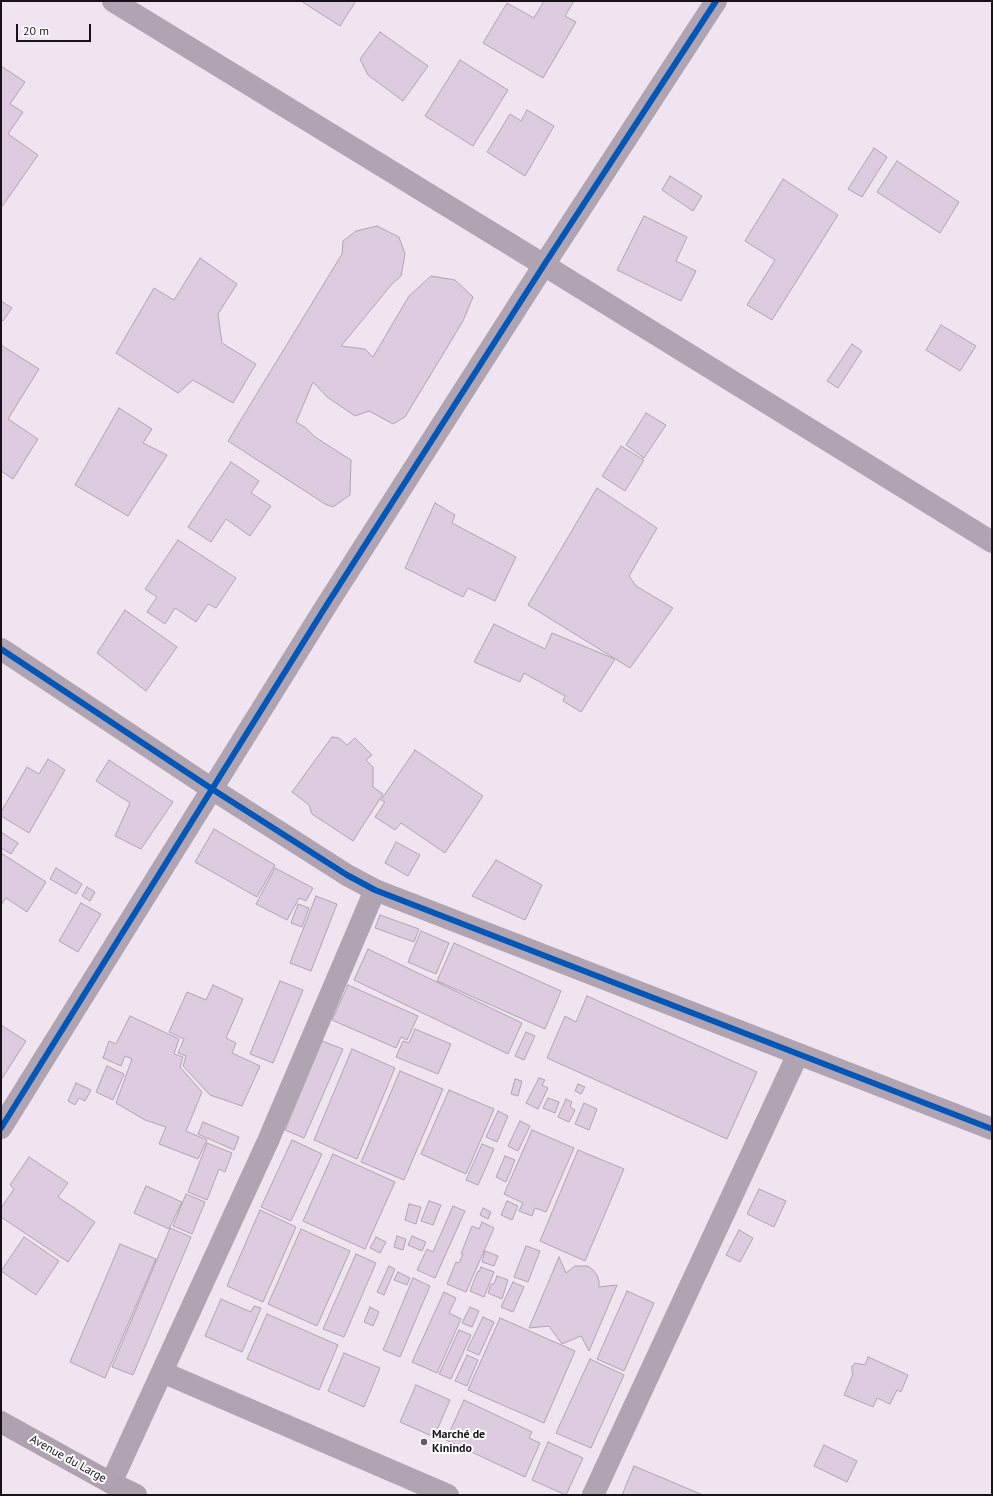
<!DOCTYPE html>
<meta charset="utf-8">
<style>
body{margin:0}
#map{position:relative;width:993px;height:1496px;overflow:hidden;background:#f0e4f1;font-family:"PT Sans",sans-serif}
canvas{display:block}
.frame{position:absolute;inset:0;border:2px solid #19111a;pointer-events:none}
.scale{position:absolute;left:16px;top:24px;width:75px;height:18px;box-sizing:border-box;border:2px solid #19111a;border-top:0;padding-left:5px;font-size:12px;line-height:14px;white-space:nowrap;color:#19111a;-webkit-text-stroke:3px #fff;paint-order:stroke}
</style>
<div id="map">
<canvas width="993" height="1496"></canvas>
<div class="frame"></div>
<div class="scale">20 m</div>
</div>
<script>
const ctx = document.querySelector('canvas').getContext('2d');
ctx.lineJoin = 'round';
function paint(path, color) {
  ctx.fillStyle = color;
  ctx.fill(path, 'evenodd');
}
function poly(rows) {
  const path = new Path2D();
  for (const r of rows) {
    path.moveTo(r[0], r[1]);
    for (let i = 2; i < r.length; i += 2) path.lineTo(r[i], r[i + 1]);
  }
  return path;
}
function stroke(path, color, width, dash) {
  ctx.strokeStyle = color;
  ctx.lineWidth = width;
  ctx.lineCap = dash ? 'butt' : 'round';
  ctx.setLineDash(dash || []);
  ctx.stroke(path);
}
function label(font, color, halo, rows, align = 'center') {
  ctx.font = font + ' "PT Sans",sans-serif';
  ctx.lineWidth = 4;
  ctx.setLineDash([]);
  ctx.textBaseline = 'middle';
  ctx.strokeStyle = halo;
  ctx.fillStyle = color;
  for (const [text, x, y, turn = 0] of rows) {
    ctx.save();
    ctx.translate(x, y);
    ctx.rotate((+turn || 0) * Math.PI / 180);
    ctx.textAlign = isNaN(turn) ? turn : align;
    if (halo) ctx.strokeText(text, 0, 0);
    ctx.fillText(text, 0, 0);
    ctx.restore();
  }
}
const building = poly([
 [301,1,356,1,340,26,301,1],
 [544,1,574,1,565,16,576,22,543,78,483,43,507,3,534,18,544,1],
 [380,32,428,66,403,101,368,75,360,59,380,32],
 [460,60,508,90,473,146,425,116,460,60],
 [1,66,25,82,10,104,23,112,8,134,38,155,1,208,1,66],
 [527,110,554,126,525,176,487,152,510,114,521,121,527,110],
 [874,148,887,157,862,197,848,189,874,148],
 [897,161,959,202,940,233,877,192,897,161],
 [670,176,702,196,693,211,662,190,670,176],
 [783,179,838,215,772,320,747,305,775,260,745,241,783,179],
 [644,216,687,237,676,261,696,271,681,301,617,270,644,216],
 [377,226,399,237,405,254,401,276,392,284,341,346,365,349,373,357,409,296,431,276,455,280,473,297,463,321,405,417,393,424,369,411,355,416,327,397,313,382,296,422,306,428,315,437,351,460,350,495,333,507,325,504,228,441,342,254,343,241,356,231,377,226],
 [200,258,237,284,218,314,222,343,256,364,233,403,193,380,178,393,116,353,154,288,174,300,200,258],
 [1,301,12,308,3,321,1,320,1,301],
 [941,325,976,346,960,371,926,350,941,325],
 [852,344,862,351,838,388,827,381,852,344],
 [1,345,39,369,8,419,38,439,13,479,1,471,1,345],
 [119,408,152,429,143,443,167,455,128,516,75,485,119,408],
 [646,413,666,425,644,458,626,445,646,413],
 [621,446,644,460,625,491,602,476,621,446],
 [231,462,259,481,251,493,271,506,250,536,226,519,211,542,188,527,231,462],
 [597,488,657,528,629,576,636,586,673,608,630,668,528,605,597,488],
 [435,503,455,515,452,523,516,557,495,601,468,588,463,597,405,568,435,503],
 [178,540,236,578,216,608,208,604,196,622,175,608,165,624,147,612,157,597,145,589,178,540],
 [125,610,177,647,146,691,97,653,125,610],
 [494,624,545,649,552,633,615,659,581,712,563,701,565,696,524,673,520,682,474,662,494,624],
 [332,737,339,738,347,745,355,738,372,755,366,760,373,767,373,787,383,794,353,841,312,814,309,805,292,792,332,737],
 [415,750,483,796,445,853,401,823,395,830,375,817,385,802,381,800,415,750],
 [48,759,65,770,29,833,1,816,1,812,27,767,39,774,48,759],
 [109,760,173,802,141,849,115,836,130,803,96,781,109,760],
 [214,829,275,865,257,897,195,862,214,829],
 [1,832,18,843,11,854,1,848,1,832],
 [396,842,420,855,408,876,385,863,396,842],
 [1,853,46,882,27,912,6,898,1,905,1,853],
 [496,860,542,885,525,920,472,896,496,860],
 [56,868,82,884,76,894,50,879,56,868],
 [275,868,313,888,306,901,299,898,287,920,256,904,275,868],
 [87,887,95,892,90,901,82,896,87,887],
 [316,896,337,904,311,971,290,963,316,896],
 [81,903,101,914,78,952,59,941,81,903],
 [298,904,309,908,302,927,291,923,298,904],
 [380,915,419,929,414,942,375,928,380,915],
 [421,931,449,943,436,974,408,962,421,931],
 [454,943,561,991,545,1029,437,981,454,943],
 [368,949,522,1023,508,1054,354,980,368,949],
 [280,981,303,990,273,1063,250,1054,280,981],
 [213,985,243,999,226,1038,236,1043,232,1053,260,1066,242,1106,210,1095,183,1066,186,1056,178,1053,184,1039,169,1032,187,992,206,1000,213,985],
 [348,985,418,1016,407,1040,401,1037,396,1048,332,1020,348,985],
 [587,996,757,1072,727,1139,547,1058,565,1016,576,1022,587,996],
 [130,1016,179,1039,174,1054,183,1057,180,1067,202,1092,186,1131,207,1140,198,1159,159,1144,166,1127,145,1120,116,1103,132,1059,125,1056,121,1066,103,1058,109,1041,116,1044,130,1016],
 [1,1025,26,1041,1,1080,1,1025],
 [415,1029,451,1044,438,1074,396,1057,403,1041,409,1043,415,1029],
 [526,1032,535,1036,524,1060,515,1056,526,1032],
 [322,1041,343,1049,304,1138,285,1130,322,1041],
 [352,1049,395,1068,357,1159,314,1140,352,1049],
 [107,1066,124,1074,113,1100,96,1092,107,1066],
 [400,1071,443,1089,404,1180,361,1162,400,1071],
 [539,1078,545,1080,542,1085,548,1088,538,1109,526,1103,539,1078],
 [515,1079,522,1081,518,1096,511,1094,515,1079],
 [76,1083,91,1090,85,1101,79,1098,75,1105,68,1101,76,1083],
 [578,1084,585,1087,581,1094,575,1091,578,1084],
 [449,1090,494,1109,466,1174,421,1154,449,1090],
 [548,1098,559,1102,555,1113,543,1108,548,1098],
 [566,1099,572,1102,570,1107,575,1110,569,1122,558,1117,566,1099],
 [584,1103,597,1109,589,1130,575,1124,584,1103],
 [498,1111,508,1116,497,1142,486,1137,498,1111],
 [520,1121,530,1126,518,1151,508,1146,520,1121],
 [203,1122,239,1137,234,1150,198,1134,203,1122],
 [532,1130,574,1148,546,1212,535,1208,532,1216,519,1211,523,1203,504,1194,532,1130],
 [292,1140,322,1154,291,1221,261,1207,292,1140],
 [207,1143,232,1153,225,1172,219,1169,207,1200,188,1192,207,1143],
 [482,1144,494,1149,478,1185,466,1180,482,1144],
 [578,1150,624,1169,585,1261,540,1241,578,1150],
 [333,1154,395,1182,365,1249,303,1221,333,1154],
 [505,1156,515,1160,506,1182,496,1177,505,1156],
 [29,1157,68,1183,58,1197,95,1222,68,1262,1,1217,1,1208,14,1189,10,1185,29,1157],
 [146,1186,182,1202,169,1229,134,1213,146,1186],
 [759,1189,786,1201,774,1227,747,1214,759,1189],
 [186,1194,205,1202,192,1234,173,1226,186,1194],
 [429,1201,441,1205,433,1225,421,1221,429,1201],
 [507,1201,518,1206,512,1220,501,1215,507,1201],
 [409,1204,421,1207,416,1224,405,1220,409,1204],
 [453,1206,465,1211,435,1278,417,1270,427,1249,433,1252,453,1206],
 [483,1208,491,1212,488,1219,480,1215,483,1208],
 [260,1210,296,1227,263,1302,227,1286,260,1210],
 [482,1222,494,1228,466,1292,447,1284,456,1262,459,1263,463,1254,461,1254,472,1226,479,1229,482,1222],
 [170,1228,191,1237,133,1375,112,1367,170,1228],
 [301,1229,350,1251,317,1326,268,1304,301,1229],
 [739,1230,753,1238,740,1262,726,1255,739,1230],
 [397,1236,406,1239,403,1250,394,1247,397,1236],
 [412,1236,426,1242,422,1251,408,1245,412,1236],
 [24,1237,59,1261,36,1295,1,1271,24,1237],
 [376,1237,386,1242,380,1253,370,1248,376,1237],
 [120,1244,156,1259,105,1378,70,1362,120,1244],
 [526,1246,540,1251,528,1282,514,1277,526,1246],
 [485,1251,498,1256,494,1266,482,1262,485,1251],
 [356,1254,376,1263,344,1337,323,1329,356,1254],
 [559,1257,566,1273,575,1266,588,1266,593,1270,597,1275,599,1281,599,1287,617,1285,589,1351,581,1336,562,1344,549,1326,529,1328,559,1257],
 [389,1266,395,1269,384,1295,377,1292,389,1266],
 [481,1267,494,1272,484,1297,470,1291,478,1271,479,1272,481,1267],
 [398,1272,410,1278,407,1285,394,1280,398,1272],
 [497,1276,508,1280,502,1299,488,1293,491,1284,494,1284,497,1276],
 [413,1278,430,1286,400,1357,383,1350,413,1278],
 [513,1282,524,1287,513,1312,501,1307,513,1282],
 [627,1291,654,1303,624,1371,597,1359,627,1291],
 [444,1292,456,1298,449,1313,461,1319,437,1373,412,1362,444,1292],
 [221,1299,251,1312,254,1306,261,1308,242,1352,205,1336,221,1299],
 [370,1307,379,1312,373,1326,364,1322,370,1307],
 [470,1307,479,1311,472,1327,462,1323,470,1307],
 [267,1314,338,1345,319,1390,247,1359,267,1314],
 [483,1317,494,1322,479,1355,467,1350,483,1317],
 [500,1318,575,1351,544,1423,468,1390,500,1318],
 [459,1330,471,1335,451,1379,439,1374,459,1330],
 [344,1353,380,1368,364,1407,328,1391,344,1353],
 [467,1355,478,1360,467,1386,455,1381,467,1355],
 [868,1357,908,1375,901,1392,897,1390,890,1404,877,1398,873,1407,844,1395,853,1374,852,1372,852,1366,855,1363,865,1365,868,1357],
 [590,1359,624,1375,591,1448,556,1433,590,1359],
 [416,1385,450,1400,434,1437,400,1422,416,1385],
 [464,1400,532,1432,529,1438,540,1443,525,1477,446,1440,464,1400],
 [548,1442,583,1458,566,1495,532,1480,548,1442],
 [824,1445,857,1461,847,1482,814,1466,824,1445],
 [634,1466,703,1495,622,1495,634,1466]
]);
const street = poly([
 [113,1,544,265,992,542],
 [1,649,212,789,347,875,375,890,992,1129],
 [1,1128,326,606,544,265,716,1],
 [162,1372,448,1495],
 [111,1483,268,1141,375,890],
 [593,1495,798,1054]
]);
const secondary = poly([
 [1,1422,111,1483,136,1495]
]);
const cycleway = poly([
 [1,649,212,789,347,875,375,890,992,1129],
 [1,1128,326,606,544,265,716,1]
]);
const markers = [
 [424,1442,4,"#645b65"]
];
const poiNames = [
 ["Marché de",432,1435],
 ["Kinindo",432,1449]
];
const streetNames = [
 ["Avenue du Large",68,1459,29]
];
paint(building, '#ddcbdf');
stroke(building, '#aea5af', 1);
stroke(street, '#b0a3b2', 22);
stroke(secondary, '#b0a1b1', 22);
stroke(cycleway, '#0057b8', 6);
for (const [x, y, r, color] of markers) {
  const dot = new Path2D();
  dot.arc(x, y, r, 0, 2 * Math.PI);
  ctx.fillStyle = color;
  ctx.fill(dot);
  stroke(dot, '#fff', 1.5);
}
label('bold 12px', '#19111a', '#fff', poiNames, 'left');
label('12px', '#19111a', '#fff', streetNames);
</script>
